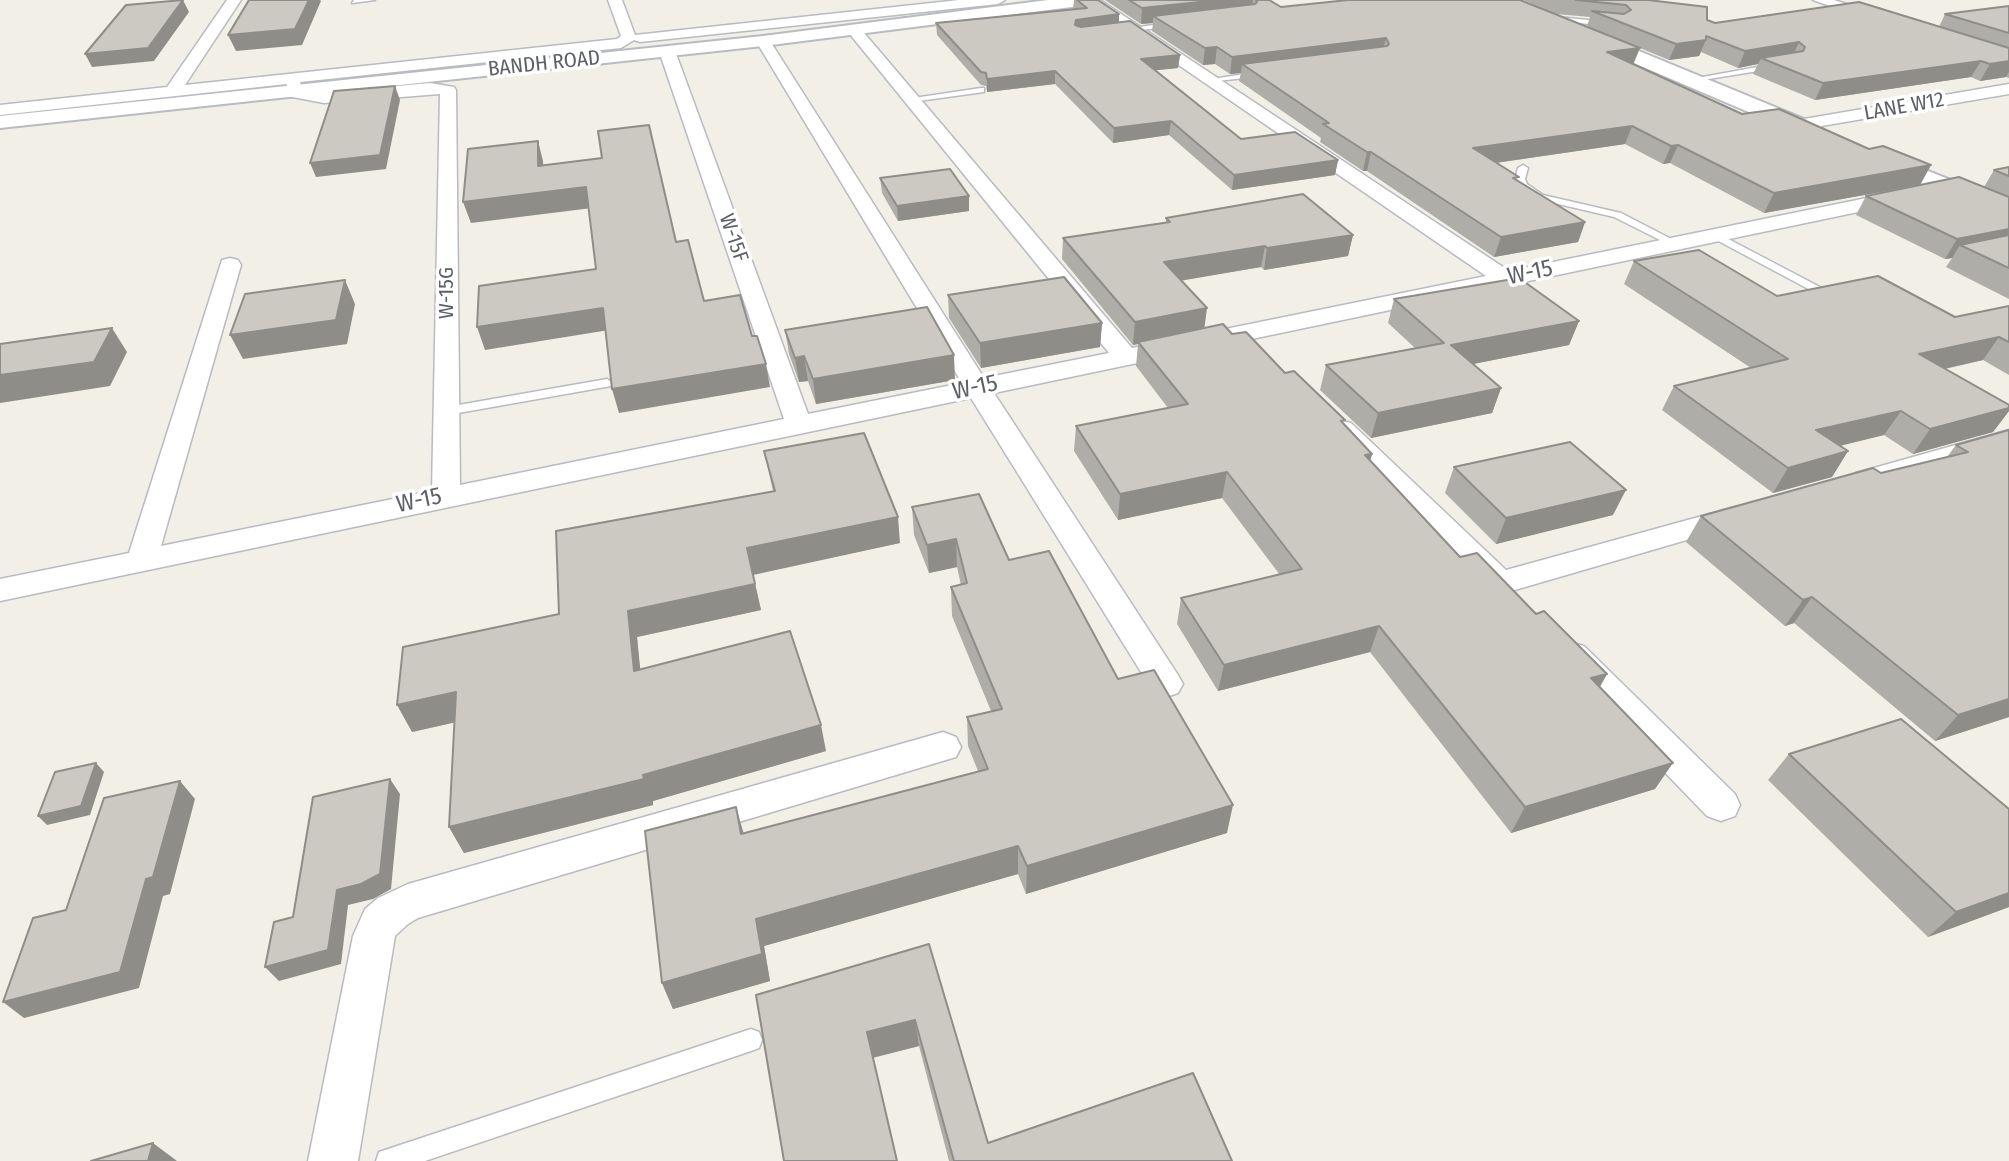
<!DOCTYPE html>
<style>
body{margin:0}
canvas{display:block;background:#f1efe6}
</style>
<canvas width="2009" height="1161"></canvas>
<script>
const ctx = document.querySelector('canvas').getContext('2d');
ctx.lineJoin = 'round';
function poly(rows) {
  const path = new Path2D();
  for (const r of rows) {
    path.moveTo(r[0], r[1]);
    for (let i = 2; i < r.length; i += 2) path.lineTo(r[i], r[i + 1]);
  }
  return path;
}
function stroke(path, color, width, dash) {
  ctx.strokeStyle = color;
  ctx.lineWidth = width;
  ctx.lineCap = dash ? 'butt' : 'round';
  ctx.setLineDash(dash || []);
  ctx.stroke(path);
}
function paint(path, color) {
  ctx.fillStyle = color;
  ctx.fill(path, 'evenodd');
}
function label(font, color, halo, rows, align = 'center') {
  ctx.font = font + ' "Fira Sans Condensed",sans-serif';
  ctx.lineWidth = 7;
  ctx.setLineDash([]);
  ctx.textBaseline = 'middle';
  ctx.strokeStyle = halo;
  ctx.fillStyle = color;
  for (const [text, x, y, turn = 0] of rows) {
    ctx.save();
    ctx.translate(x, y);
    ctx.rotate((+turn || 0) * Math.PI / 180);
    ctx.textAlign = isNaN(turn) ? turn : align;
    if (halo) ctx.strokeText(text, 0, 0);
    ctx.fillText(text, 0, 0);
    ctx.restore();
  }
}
const service = poly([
 [354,0,375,0,352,3,354,0],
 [1547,16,1608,22,1612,24,1608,26,1550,20,1547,16],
 [1174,22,1177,26,1123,32,1119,30,1174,22],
 [1774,64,1777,68,1690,82,1686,80,1774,64],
 [1259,72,1262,76,1209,82,1205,80,1259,72],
 [981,88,984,88,984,92,911,102,907,99,981,88],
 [1523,165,1528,168,1525,179,1527,184,1543,195,1621,213,1679,243,1670,245,1614,217,1537,199,1520,188,1515,179,1518,168,1523,165],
 [1715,232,1837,296,1839,298,1829,300,1711,237,1710,235,1715,232],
 [607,379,613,383,611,386,447,415,440,411,447,407,607,379],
 [751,1029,759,1032,762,1040,759,1048,751,1051,425,1161,376,1161,379,1152,388,1149,751,1029]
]);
const minor = poly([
 [227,0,241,0,185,85,617,39,621,36,608,0,622,0,635,35,959,0,1005,0,998,4,640,42,634,40,621,48,300,82,302,89,324,93,430,83,454,87,456,90,460,485,784,419,659,51,667,46,675,51,808,414,962,383,756,41,763,37,770,41,984,378,1109,353,849,33,847,30,849,27,859,27,1132,348,1486,276,1084,0,1100,0,1509,271,1901,191,1908,193,1911,197,1908,201,1901,203,994,393,1178,675,1183,684,1178,693,1166,697,1154,693,971,398,0,601,0,579,129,553,222,260,230,258,238,260,241,265,161,546,432,491,440,94,324,103,287,96,285,92,287,84,0,115,0,105,167,87,227,0],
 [1813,0,1834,0,1882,15,1884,18,1882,21,1872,21,1813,0],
 [2009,84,2009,94,1798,130,1789,125,1798,120,2009,84],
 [1342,421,1351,423,1506,570,1735,507,1745,509,1750,516,1745,523,1501,594,1490,591,1333,435,1329,429,1333,423,1342,421],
 [2009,430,2009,447,1866,488,1856,485,1852,479,1856,473,2009,430],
 [1572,643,1584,646,1735,794,1740,805,1735,816,1721,821,1707,816,1560,664,1555,655,1560,646,1572,643],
 [943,732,956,737,961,747,956,757,418,918,408,924,395,936,358,1161,308,1161,353,936,365,909,378,898,408,884,943,732]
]);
const tertiary = poly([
 [1048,0,1096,0,1088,5,763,46,0,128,0,116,763,36,1048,0],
 [1493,0,1515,0,1821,126,1824,131,1821,136,1813,137,1805,136,1495,4,1493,0],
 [1875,150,2009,203,2009,219,1867,162,1864,157,1867,152,1875,150]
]);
const wall = poly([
 [1074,0,1098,0,1119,14,1119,23,1180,55,1178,68,1156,70,1241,139,1338,160,1335,175,1232,190,1169,135,1113,143,1055,84,987,92,986,86,981,85,937,35,936,23,1073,9],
 [1105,0,1269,0,1281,7,1634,64,1742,114,1931,165,1920,185,1764,213,1670,163,1663,164,1625,144,1496,163,1518,180,1585,222,1578,242,1494,257,1367,171,1363,171,1320,142,1321,138,1239,81,1241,73,1230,74,1215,64,1203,65,1152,31,1153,23,1141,24],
 [1523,0,1648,0,1715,23,1939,27,1945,14,2009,6,2009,78,2006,77,1980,81,1971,77,1815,100,1753,74,1758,64,1738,68,1701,52,1699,56,1669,60,1587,26,1590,17,1556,14],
 [2009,167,2009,299,1946,267,1952,258,1945,259,1856,215,1866,196,1984,187,1994,170],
 [880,178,969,211,898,221,882,193],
 [1166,218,1353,235,1348,256,1264,270,1261,267,1181,280,1204,328,1232,334,1285,373,1344,424,1372,454,1370,461,1460,557,1536,614,1607,674,1600,687,1655,789,1511,833,1370,652,1218,691,1177,624,1181,598,1280,575,1222,498,1118,520,1074,451,1076,426,1168,408,1136,366,1138,344,1133,345,1062,259,1063,238,1166,223],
 [1634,261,1777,296,1955,317,2009,306,2009,375,1983,360,1945,369,2009,405,2009,411,1993,432,1913,454,1884,435,1840,446,1848,451,1832,477,1773,493,1662,410,1674,386,1751,368,1624,284],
 [948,295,1102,323,1100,347,981,368,949,318],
 [1394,299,1579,321,1569,345,1473,364,1501,388,1492,413,1371,438,1320,390,1326,365,1415,348,1388,323],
 [785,330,955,380,816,404,808,381,799,382,789,354],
 [2009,430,2009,717,1935,741,1794,623,1785,626,1686,542,1701,516,1947,457,1956,445],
 [764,451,900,543,753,574,761,610,637,637,640,670,826,751,653,801,653,805,464,853,449,827,455,722,412,732,773,491],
 [1454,467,1613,515,1496,544,1445,493],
 [912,507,1009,560,1118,679,1227,833,1026,894,1018,874,764,946,770,981,673,1009,662,983,736,807,744,834,978,771,968,746,967,717,991,711,952,616,951,587,961,585,957,567,929,573,914,535],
 [1789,754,2009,907,1928,937,1768,780],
 [929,944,988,1143,1232,1161,949,1161,919,1046,873,1058,784,1161]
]);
const shadedWall = poly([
 [183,0,189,12,154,61,92,67,85,54],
 [309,0,320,0,321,1,302,45,236,51,228,35],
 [1219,0,1253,0,1251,11,1153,16,1153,23,1141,24,1142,8],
 [1119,14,1119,27,1075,37,1076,20],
 [1386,38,1382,54,1242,64,1241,73,1230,74,1232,57],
 [1706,40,1699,56,1669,60,1676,44],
 [1799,42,1792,58,1761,58,1758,64,1738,68,1745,51],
 [1217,47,1215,64,1203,65,1205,48],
 [1640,48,1633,65,1607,52],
 [1180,55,1178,68,1140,72,1141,59],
 [1981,61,1971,77,1815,100,1823,83],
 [2009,61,2009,72,2006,77,1980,81,1990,64],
 [1055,71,1055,84,987,92,987,79],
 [395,86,400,100,386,169,316,177,310,163],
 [1171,121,1169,135,1113,143,1114,128],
 [1632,126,1625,144,1467,167,1473,148],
 [538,141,543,161,544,186,538,166],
 [1678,145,1670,163,1663,164,1671,146],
 [1367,152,1371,152,1367,171,1363,171],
 [1338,160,1335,175,1232,190,1234,175],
 [1931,165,1920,185,1764,213,1774,193],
 [586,187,592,208,471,223,463,202],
 [969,196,969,211,898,221,897,206],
 [1585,222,1578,242,1494,257,1501,237],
 [2009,229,2009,246,1960,245,1952,258,1945,259,1957,239],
 [1353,235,1348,256,1264,270,1267,248],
 [1265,246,1261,267,1162,284,1164,262],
 [345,280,355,304,347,344,243,359,230,335],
 [603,308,609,330,485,350,477,327],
 [1207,308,1204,331,1138,342,1138,344,1133,345,1135,322],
 [1579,321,1569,345,1443,370,1451,345],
 [1102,323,1100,347,981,368,980,343],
 [112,328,127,352,110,386,0,403,0,375],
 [1999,337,1983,360,1903,378,1919,354],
 [954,355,955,380,816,404,813,379],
 [804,356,808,381,799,382,795,358],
 [766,364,770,387,619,413,612,389],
 [1501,388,1492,413,1371,438,1378,413],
 [2009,408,2009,411,1993,432,1913,454,1930,429],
 [1901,411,1884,435,1801,455,1816,430],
 [1848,451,1832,477,1773,493,1788,468],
 [1372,454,1365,479,1365,455],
 [1227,472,1222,498,1118,520,1120,494],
 [1626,490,1613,515,1496,544,1506,518],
 [898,517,900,543,753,575,747,548],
 [956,539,957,567,929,573,927,545],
 [755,584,761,610,637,637,643,697,634,671,628,611],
 [1812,597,1794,623,1785,626,1803,600],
 [1379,626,1370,652,1218,691,1224,665],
 [1607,674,1592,700,1591,678],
 [456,692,470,719,412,732,397,705],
 [2009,699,2009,717,1935,741,1958,715],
 [821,725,826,751,653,801,653,805,464,853,449,827,643,775],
 [96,763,104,772,90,815,47,825,38,816],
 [1673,763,1655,789,1511,833,1525,807],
 [390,779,400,794,391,889,373,899,348,905,341,964,279,981,265,967,337,890],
 [180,781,195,799,170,894,163,896,139,988,24,1018,3,1002,146,879],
 [1233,805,1227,833,1026,894,1027,866],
 [736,807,744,836,741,834],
 [1018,846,1018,874,764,946,770,981,673,1009,662,983,756,919],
 [2009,893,2009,907,1928,937,1956,912],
 [915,1020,919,1046,871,1058,867,1032],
 [153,1143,177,1161,148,1161]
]);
const building = poly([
 [183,0,148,48,85,54,126,5,183,0],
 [249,0,309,0,295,29,228,35,249,0],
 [1077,0,1098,0,1119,14,1076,20,1075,25,1081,27,1130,21,1180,55,1141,59,1241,139,1295,132,1338,160,1234,175,1171,121,1114,128,1055,71,987,79,986,73,981,72,936,23,1087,8,1077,0],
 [1129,0,1219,0,1142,8,1129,0],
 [1256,0,1269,0,1281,7,1348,0,1520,0,1640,48,1607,52,1742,114,1779,109,1869,149,1883,146,1931,165,1774,193,1678,145,1671,146,1632,126,1473,148,1519,177,1513,178,1585,222,1501,237,1371,152,1367,152,1323,124,1329,123,1242,64,1387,46,1389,44,1386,38,1232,57,1217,47,1205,48,1153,16,1255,4,1257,2,1256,0],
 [1576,0,1648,0,1707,7,1707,20,1715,23,1859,2,2009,48,2009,61,1990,64,1981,61,1823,83,1761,58,1803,51,1805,47,1799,42,1745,51,1706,36,1706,40,1676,44,1592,11,1624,14,1631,10,1626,5,1576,0],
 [2009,6,2009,33,1945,14,2009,6],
 [395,86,380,155,310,163,334,91,395,86],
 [649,125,676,242,688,240,704,301,740,295,752,336,757,336,766,364,612,389,603,308,477,327,479,286,596,269,586,187,463,202,468,149,538,141,538,166,602,158,598,131,649,125],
 [2009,167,2009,176,1994,170,2009,167],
 [950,169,969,196,897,206,880,178,950,169],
 [1959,177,2009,197,2009,229,1957,239,1866,196,1959,177],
 [1303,194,1353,235,1267,248,1265,246,1164,262,1207,308,1135,322,1063,238,1170,222,1166,218,1303,194],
 [2009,235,2009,268,1960,245,2009,235],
 [1699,250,1777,296,1878,276,1955,317,2009,306,2009,342,1999,337,1919,354,2009,405,2009,408,1930,429,1901,411,1816,430,1848,451,1788,468,1674,386,1788,359,1634,261,1699,250],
 [1064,277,1102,323,980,343,948,295,1064,277],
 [1519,278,1579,321,1451,345,1501,388,1378,413,1326,365,1444,343,1394,299,1519,278],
 [345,280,336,320,230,335,245,294,345,280],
 [927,307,954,355,813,379,804,356,795,358,785,330,927,307],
 [1223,324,1232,334,1246,332,1285,373,1294,371,1345,420,1341,421,1372,454,1365,455,1460,557,1477,553,1536,614,1544,611,1607,674,1591,678,1673,763,1525,807,1379,626,1224,665,1181,598,1302,569,1227,472,1120,494,1076,426,1188,404,1138,342,1223,324],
 [112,328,94,362,0,375,0,344,112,328],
 [2009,430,2009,699,1958,715,1812,597,1803,600,1701,516,1873,468,1881,473,1968,452,1956,445,2009,430],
 [864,433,898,517,747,548,755,584,628,611,634,671,790,631,821,725,643,775,644,779,449,827,456,692,397,705,403,647,559,614,556,531,775,491,764,451,864,433],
 [1570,442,1626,490,1506,518,1454,467,1570,442],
 [979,494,1009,560,1049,551,1118,679,1154,670,1233,805,1027,866,1018,846,756,919,762,954,662,983,645,831,736,807,741,834,988,769,967,717,1002,709,951,587,967,583,956,539,927,545,912,507,979,494],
 [1901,719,2009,809,2009,893,1956,912,1789,754,1901,719],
 [96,763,81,806,38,816,55,772,96,763],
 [390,779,380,874,361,884,337,890,328,950,265,967,274,922,293,917,313,797,390,779],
 [180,781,153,877,146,879,120,972,3,1002,33,918,66,910,104,798,180,781],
 [929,944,988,1143,1193,1073,1232,1161,954,1161,915,1020,867,1032,897,1161,784,1161,756,995,929,944],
 [153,1143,148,1161,91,1161,153,1143]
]);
const farStreetnames = [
 ["BANDH ROAD",544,64,-6],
 ["LANE W12",1904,107,-10],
 ["W-15F",733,238,71],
 ["W-15G",447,293,-90]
];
const streetNames = [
 ["W-15",1530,273,-12],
 ["W-15",975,388,-12],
 ["W-15",419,501,-12]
];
stroke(service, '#b8bbc0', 3);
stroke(minor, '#b8bbc0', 3);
stroke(tertiary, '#b8bbc0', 4);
paint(service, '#fff');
paint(minor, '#fff');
paint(tertiary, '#fff');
paint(wall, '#afada8');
paint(shadedWall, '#8f8d88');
paint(building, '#ccc9c3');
stroke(building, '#8f8d88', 2);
label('21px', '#5d6167', '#fff', farStreetnames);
label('24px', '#5d6167', '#fff', streetNames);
</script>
